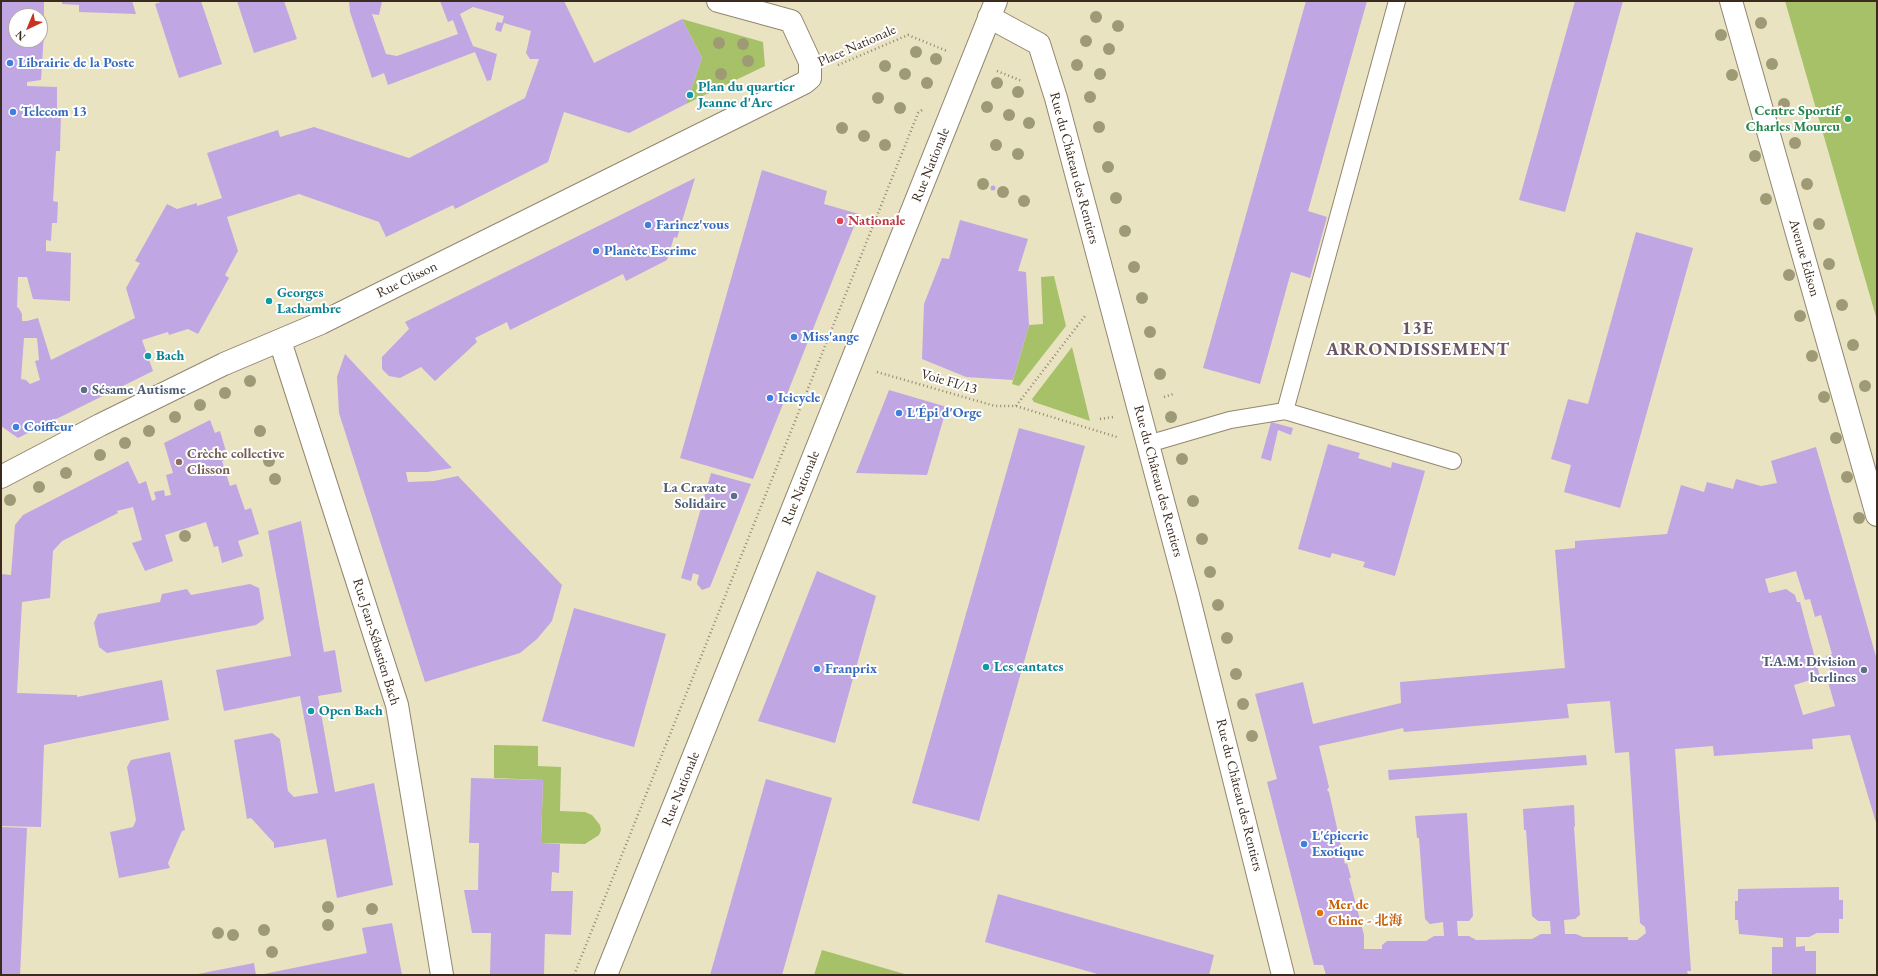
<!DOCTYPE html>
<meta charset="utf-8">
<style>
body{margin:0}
#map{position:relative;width:1878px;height:976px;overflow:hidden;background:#eae3c2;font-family:"EB Garamond",serif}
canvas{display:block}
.frame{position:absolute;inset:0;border:2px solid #3b2a1e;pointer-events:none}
.north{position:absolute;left:8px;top:8px;width:40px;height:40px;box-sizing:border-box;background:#fff;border:1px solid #b1aaa5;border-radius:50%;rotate:224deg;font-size:11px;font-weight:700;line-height:16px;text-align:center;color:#3b2a1e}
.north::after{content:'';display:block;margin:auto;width:14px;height:18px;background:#c8321e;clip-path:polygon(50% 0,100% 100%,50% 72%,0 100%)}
</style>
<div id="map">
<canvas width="1878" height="976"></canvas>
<div class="frame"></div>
<div class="north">N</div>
</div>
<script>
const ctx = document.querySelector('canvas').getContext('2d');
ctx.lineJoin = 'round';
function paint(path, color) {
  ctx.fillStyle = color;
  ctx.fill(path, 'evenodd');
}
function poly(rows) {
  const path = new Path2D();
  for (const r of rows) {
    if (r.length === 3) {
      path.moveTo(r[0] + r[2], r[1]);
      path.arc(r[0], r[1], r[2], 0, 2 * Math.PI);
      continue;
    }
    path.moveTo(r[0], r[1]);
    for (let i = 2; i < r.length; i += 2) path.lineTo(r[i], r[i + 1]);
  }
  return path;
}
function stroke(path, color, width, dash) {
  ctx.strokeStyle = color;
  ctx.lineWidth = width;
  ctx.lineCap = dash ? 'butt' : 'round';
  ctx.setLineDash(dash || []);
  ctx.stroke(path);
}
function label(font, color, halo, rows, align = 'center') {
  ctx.font = font + ' "EB Garamond","Noto Serif SC",serif';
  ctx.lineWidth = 4;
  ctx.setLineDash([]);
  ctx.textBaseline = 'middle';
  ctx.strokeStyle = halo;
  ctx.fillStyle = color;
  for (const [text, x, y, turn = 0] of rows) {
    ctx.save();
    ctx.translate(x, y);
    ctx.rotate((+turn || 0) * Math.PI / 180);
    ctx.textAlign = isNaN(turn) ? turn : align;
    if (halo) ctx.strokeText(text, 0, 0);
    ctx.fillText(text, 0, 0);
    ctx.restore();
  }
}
const green = poly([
 [1785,1,1877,1,1877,320,1854,241],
 [682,19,763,42,765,66,686,104,702,58],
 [1054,276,1066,326,1019,386,1012,384,1029,325,1043,324,1041,277],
 [1072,347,1090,421,1034,402,1032,399],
 [494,745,538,746,538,766,561,767,560,811,585,812,592,815,600,825,601,830,599,835,585,844,541,843,543,780,494,778],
 [822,950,908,975,814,975]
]);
const building = poly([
 [1,1,44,1,44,25,40,25,40,16,16,16,16,40,40,40,40,33,44,33,41,80,27,82,27,86,57,87,57,112,61,113,60,151,56,151,53,201,58,202,57,223,52,223,51,241,46,240,46,251,71,253,70,301,33,299,27,277,18,277,17,308,18,307,22,314,22,321,27,321,38,318,51,360,135,318,126,288,140,263,135,261,167,204,177,209,197,203,197,206,222,198,207,153,278,130,280,137,314,127,409,158,525,98,539,59,530,59,526,53,531,31,504,23,501,32,495,30,497,22,502,23,504,16,473,7,460,14,473,46,497,54,491,80,487,81,475,52,388,85,384,73,372,78,350,12,349,1,382,1,379,15,372,14,386,54,397,56,458,34,453,20,448,22,440,1,564,1,594,63,682,19,702,58,686,104,629,133,564,112,548,162,455,209,453,205,386,237,379,222,299,194,227,217,238,251,225,275,229,278,198,334,188,329,169,335,168,332,142,340,153,371,18,438,1,426],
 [24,338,37,338,39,360,35,361,40,380,30,384,26,380,21,379],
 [62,1,132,1,136,14,79,12,79,5,62,4],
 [164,1,201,1,222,64,179,78,155,4],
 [237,1,284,1,297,39,254,53],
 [1306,1,1367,1,1308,211,1327,217,1310,278,1291,272,1260,384,1203,368],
 [1575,1,1623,1,1565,212,1519,200],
 [762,170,827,191,824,204,859,214,753,479,680,458],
 [695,178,677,238,674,237,667,260,626,281,623,274,510,330,507,322,475,338,477,342,435,381,421,367,400,378,389,376,382,369,382,357,409,329,405,322],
 [993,188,2.5],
 [960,220,1028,239,1018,271,1026,272,1029,325,1013,380,966,377,922,359,924,304,942,258,949,259],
 [1636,232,1693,248,1620,508,1564,492,1571,465,1551,459,1568,399,1588,404],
 [345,354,452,468,427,472,406,472,408,482,434,481,458,476,562,585,552,621,537,639,520,653,425,682,339,413,337,377],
 [889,390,947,407,927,475,856,473],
 [210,420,215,433,220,431,228,458,222,461,230,486,236,484,245,510,251,508,259,534,238,541,243,556,222,563,218,546,214,547,206,522,165,535,173,561,145,571,132,543,142,540,133,507,117,511,118,513,62,541,53,551,50,598,22,602,17,693,77,695,77,697,162,680,169,720,44,745,41,827,1,826,1,574,11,575,15,525,23,515,128,461,139,484,146,481,152,501,156,499,154,492,164,490,165,496,171,495,166,475,173,473,164,443],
 [1271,422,1293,428,1291,435,1278,430,1271,461,1261,458],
 [1019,428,1085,446,979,821,912,803],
 [1328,444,1360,453,1358,458,1391,468,1392,462,1425,471,1395,576,1363,567,1365,562,1332,553,1330,558,1298,549],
 [1816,447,1877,660,1877,826,1850,735,1812,739,1813,749,1714,756,1713,746,1675,749,1691,971,1687,971,1688,975,1326,975,1323,965,1314,965,1267,782,1277,779,1255,694,1303,682,1313,724,1401,703,1400,682,1565,668,1555,550,1575,548,1575,541,1667,534,1681,485,1704,492,1707,482,1733,489,1736,479,1761,486,1777,483,1771,461],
 [1796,571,1805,600,1810,599,1815,617,1821,615,1832,654,1826,656,1831,673,1826,675,1835,706,1803,715,1794,685,1820,677,1800,602,1797,602,1795,595,1786,589,1769,593,1765,579],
 [1610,701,1615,753,1629,752,1640,923,1645,927,1646,933,1637,940,1628,940,1628,937,1583,937,1576,934,1565,934,1564,920,1575,919,1580,915,1574,827,1575,826,1574,805,1523,809,1524,830,1526,830,1532,916,1538,921,1550,921,1551,934,1541,934,1532,939,1476,940,1469,936,1458,936,1457,921,1469,921,1473,916,1467,813,1415,816,1417,838,1419,838,1425,919,1430,924,1443,922,1444,936,1434,936,1426,941,1387,941,1382,945,1382,949,1364,949,1364,935,1349,878,1351,878,1347,863,1345,864,1329,792,1327,790,1329,787,1319,746,1403,728,1404,732,1569,718,1567,704],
 [711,473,751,484,710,587,702,590,697,584,699,575,693,573,691,581,681,578],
 [301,521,324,652,335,650,342,692,318,696,335,792,374,783,393,885,337,898,326,839,274,848,274,843,251,818,247,819,234,740,272,733,280,739,288,791,294,797,318,793,300,696,224,711,216,670,291,656,268,531],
 [817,571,876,596,835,743,758,721],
 [250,584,259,588,264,619,256,625,107,653,99,647,94,623,98,614,160,602,162,594,187,589,191,595],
 [574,608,666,634,634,747,542,721],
 [170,752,185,830,182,831,168,863,170,868,119,878,110,832,133,827,136,820,127,767,131,760],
 [1586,755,1587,765,1389,780,1388,770],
 [471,778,543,780,541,843,560,844,559,873,552,872,551,891,573,891,571,935,545,934,544,975,490,975,491,933,472,933,464,890,478,890,479,843,469,843],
 [766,779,832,798,782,975,710,975],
 [1,827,27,828,20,975,1,975],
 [1839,887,1839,900,1843,900,1843,919,1839,919,1839,933,1817,933,1809,937,1796,937,1796,947,1805,946,1805,951,1816,951,1816,975,1772,975,1772,947,1783,947,1783,938,1739,934,1738,920,1735,920,1735,901,1738,901,1738,889],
 [998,894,1214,955,1209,975,1101,975,985,942],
 [392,923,402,975,259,975,367,953,362,928],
 [254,963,256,975,198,975,198,974]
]);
const path = poly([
 [838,65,908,35,947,51],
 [997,71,1022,81],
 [877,372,995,406,1016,406,1117,437],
 [1164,397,1173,394],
 [1016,406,1085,316],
 [1100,419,1113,417],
 [574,975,918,113,922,110]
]);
const service = poly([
 [1397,1,1285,411,1453,461],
 [1148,444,1230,420,1285,411]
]);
const minor = poly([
 [1731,1,1877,515],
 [989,17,1039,44,1056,98,1188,595,1283,975],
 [280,341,397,705,442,975],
 [1,477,100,425,224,364,321,323,804,83,810,78,810,62,791,21,718,1]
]);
const tertiary = poly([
 [606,975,996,1]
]);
const trees = [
 [1096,17],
 [1761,23],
 [1118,26],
 [1721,35],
 [1086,41],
 [719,43],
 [743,44],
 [1109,49],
 [916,52],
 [936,59],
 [748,61],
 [1772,64],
 [1077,65],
 [885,66],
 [721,74],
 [905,74],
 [1100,74],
 [1732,75],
 [927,83],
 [997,83],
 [1018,92],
 [1090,97],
 [878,98],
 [1784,104],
 [987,107],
 [900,108],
 [1009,115],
 [1029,123],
 [1099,127],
 [842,128],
 [864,136],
 [1795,143],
 [885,145],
 [996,145],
 [1018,154],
 [1755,156],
 [1108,167],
 [983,184],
 [1807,184],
 [1003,192],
 [1116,198],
 [1766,199],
 [1024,201],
 [1819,224],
 [1125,231],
 [1829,264],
 [1134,267],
 [1789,275],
 [1142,298],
 [1842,305],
 [1800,316],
 [1150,332],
 [1853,345],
 [1812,356],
 [1160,374],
 [250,381],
 [1865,386],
 [225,393],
 [1824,397],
 [200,405],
 [175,417],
 [1171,417],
 [149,431],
 [260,431],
 [1836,438],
 [125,443],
 [100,455],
 [1182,459],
 [269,461],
 [66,473],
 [1847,477],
 [275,479],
 [39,487],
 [10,500],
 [1193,501],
 [1859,518],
 [185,536],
 [1202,539],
 [1210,572],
 [1218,605],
 [1227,638],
 [1236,674],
 [1243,704],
 [1252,736],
 [328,907],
 [372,909],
 [328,925],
 [264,930],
 [218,933],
 [233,935],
 [272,952]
];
const markers = [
 [10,63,4,"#3f7fe0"],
 [690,95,4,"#0f9aa8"],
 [13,112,4,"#3f7fe0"],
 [1848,119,4,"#2e9e5b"],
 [840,221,4,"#e0444e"],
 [648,225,4,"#3f7fe0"],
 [596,251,4,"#3f7fe0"],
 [269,301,4,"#0f9aa8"],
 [794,337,4,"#3f7fe0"],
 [148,356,4,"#0f9aa8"],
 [84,390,4,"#5c6f8a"],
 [770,398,4,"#3f7fe0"],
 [899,413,4,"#3f7fe0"],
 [16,427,4,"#3f7fe0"],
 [179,462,4,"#8d6e63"],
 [734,496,4,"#5c6f8a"],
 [986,667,4,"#0f9aa8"],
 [817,669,4,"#3f7fe0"],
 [1864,670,4,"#5c6f8a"],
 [311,711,4,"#0f9aa8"],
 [1304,844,4,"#3f7fe0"],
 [1320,913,4,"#e8710a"]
];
const streetNames = [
 ["Place Nationale",857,46,-24],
 ["Rue Nationale",931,165,-68],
 ["Rue du Château des Rentiers",1074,168,75],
 ["Avenue Edison",1804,258,74],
 ["Rue Clisson",407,280,-26],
 ["Voie FI/13",949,382,16],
 ["Rue du Château des Rentiers",1158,481,75],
 ["Rue Nationale",801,488,-68],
 ["Rue Jean-Sébastien Bach",376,642,73],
 ["Rue Nationale",681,789,-68],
 ["Rue du Château des Rentiers",1239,795,76]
];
const shopNames = [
 ["Librairie de la Poste",18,63],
 ["Telecom 13",21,112],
 ["Farinez'vous",656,225],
 ["Planète Escrime",604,251],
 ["Miss'ange",802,337],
 ["Icicycle",778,398],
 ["L'Épi d'Orge",907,413],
 ["Coiffeur",24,427],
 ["Franprix",825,669],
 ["L'épicerie",1312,836],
 ["Exotique",1312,852]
];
const cultureNames = [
 ["Plan du quartier",698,87],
 ["Jeanne d'Arc",698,103],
 ["Georges",277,293],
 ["Lachambre",277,309],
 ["Bach",156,356],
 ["Les cantates",994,667],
 ["Open Bach",319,711]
];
const leisureNames = [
 ["Centre Sportif",1840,111],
 ["Charles Moureu",1840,127]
];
const healthNames = [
 ["Nationale",848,221]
];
const serviceNames = [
 ["Sésame Autisme",92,390,"left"],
 ["La Cravate",726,488],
 ["Solidaire",726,504],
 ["T.A.M. Division",1856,662],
 ["berlines",1856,678]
];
const educationNames = [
 ["Crèche collective",187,454],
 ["Clisson",187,470]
];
const foodNames = [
 ["Mer de",1328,905],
 ["Chine - 北海",1328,921]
];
const districtNames = [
 ["13E",1418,329],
 ["ARRONDISSEMENT",1418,350]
];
paint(green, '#a6c168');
paint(building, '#c0a6e2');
stroke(service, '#928670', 18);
stroke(minor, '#928670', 24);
stroke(tertiary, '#928670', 24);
stroke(path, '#928670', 2.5, [1, 3]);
stroke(service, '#fff', 16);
stroke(minor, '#fff', 22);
stroke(tertiary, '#fff', 22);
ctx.fillStyle = '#9e9a76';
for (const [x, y] of trees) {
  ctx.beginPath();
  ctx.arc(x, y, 6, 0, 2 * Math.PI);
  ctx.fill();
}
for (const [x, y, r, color] of markers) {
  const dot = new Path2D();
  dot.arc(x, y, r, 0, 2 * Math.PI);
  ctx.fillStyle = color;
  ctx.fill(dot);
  stroke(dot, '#fff', 1.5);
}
label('14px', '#3b2a1e', '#fff', streetNames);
label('bold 14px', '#366cbe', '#fff', shopNames, 'left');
label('bold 14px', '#0d838f', '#fff', cultureNames, 'left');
label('bold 14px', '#27864d', '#fff', leisureNames, 'right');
label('bold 14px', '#be3a42', '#fff', healthNames, 'left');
label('bold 14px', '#4e5e75', '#fff', serviceNames, 'right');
label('bold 14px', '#785e54', '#fff', educationNames, 'left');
label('bold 14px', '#c56008', '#fff', foodNames, 'left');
ctx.letterSpacing = '1px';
label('bold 18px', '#6a5563', '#fff', districtNames);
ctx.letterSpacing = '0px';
</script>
